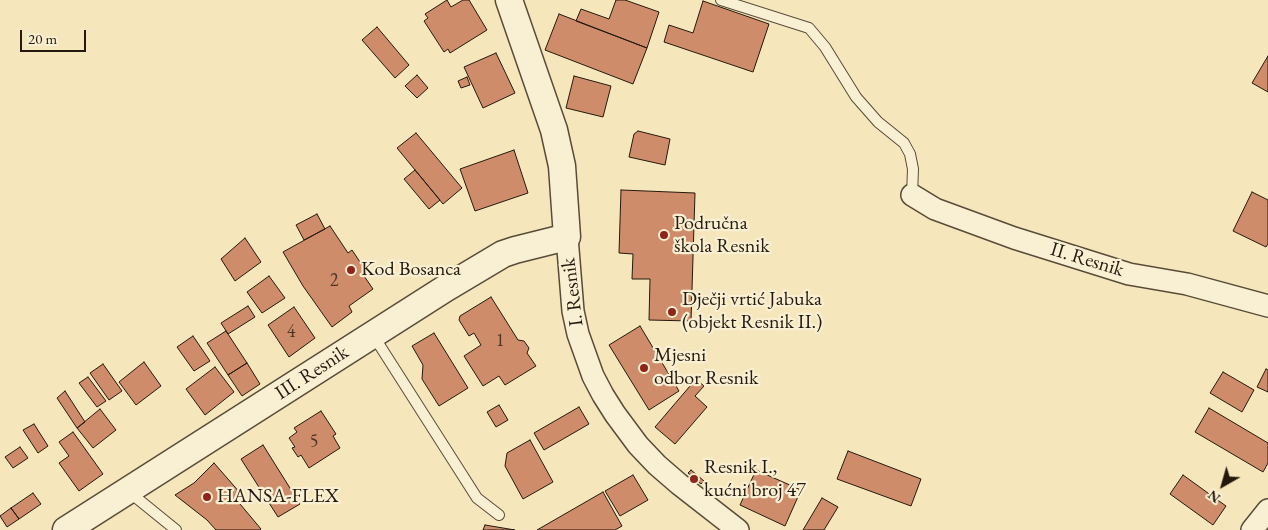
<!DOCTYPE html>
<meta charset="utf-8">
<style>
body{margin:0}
#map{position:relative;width:1268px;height:530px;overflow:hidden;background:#f6e6bc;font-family:"EB Garamond",serif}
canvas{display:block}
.north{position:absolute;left:1198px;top:460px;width:50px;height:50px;-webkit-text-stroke:4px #f9efd3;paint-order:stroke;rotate:218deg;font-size:14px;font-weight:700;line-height:20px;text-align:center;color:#24190c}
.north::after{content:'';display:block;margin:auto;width:18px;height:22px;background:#24190c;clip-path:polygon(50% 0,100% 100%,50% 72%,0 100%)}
.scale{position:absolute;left:20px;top:30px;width:66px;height:22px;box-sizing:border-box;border:2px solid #24190c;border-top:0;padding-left:6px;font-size:15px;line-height:18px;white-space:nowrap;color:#24190c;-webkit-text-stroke:4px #f9efd3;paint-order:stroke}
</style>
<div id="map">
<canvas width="1268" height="530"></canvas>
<div class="north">N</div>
<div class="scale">20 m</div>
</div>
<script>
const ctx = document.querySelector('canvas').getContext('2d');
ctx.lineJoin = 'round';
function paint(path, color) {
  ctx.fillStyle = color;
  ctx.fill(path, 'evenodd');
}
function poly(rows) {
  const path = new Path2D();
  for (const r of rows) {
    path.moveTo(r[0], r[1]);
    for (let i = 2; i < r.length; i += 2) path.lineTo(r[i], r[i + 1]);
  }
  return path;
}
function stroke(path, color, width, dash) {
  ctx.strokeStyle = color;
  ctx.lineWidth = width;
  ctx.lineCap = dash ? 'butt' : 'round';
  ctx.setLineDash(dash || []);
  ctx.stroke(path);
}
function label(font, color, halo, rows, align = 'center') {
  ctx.font = font + ' "EB Garamond",serif';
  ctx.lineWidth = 4.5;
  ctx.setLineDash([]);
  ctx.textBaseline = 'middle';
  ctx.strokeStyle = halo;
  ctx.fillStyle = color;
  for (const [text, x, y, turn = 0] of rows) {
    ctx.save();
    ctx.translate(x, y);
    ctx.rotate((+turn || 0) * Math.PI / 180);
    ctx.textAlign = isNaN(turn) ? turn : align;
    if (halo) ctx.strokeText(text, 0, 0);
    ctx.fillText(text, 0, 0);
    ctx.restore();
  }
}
const building = poly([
 [447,0,451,7,463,0,469,0,487,30,450,53,448,49,444,52,424,21,428,18,425,14,447,0],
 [616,0,625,0,659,12,647,48,576,21,581,9,609,19,616,0],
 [703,1,769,24,753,72,664,42,669,25,693,33,703,1],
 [559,14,647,48,633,84,545,50,559,14],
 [377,27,409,65,395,78,362,40,377,27],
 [496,53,515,93,483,108,464,67,496,53],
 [1268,56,1268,92,1252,83,1268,56],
 [417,75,428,88,417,98,405,86,417,75],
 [574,76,611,86,603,117,566,108,574,76],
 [467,77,470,85,461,88,458,81,467,77],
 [638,131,670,139,665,165,629,157,634,134,638,131],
 [416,133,462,188,443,204,397,148,416,133],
 [514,150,528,193,475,211,460,169,514,150],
 [415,170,440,200,429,209,404,179,415,170],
 [621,190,695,193,691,321,649,320,650,279,632,279,633,254,619,253,621,190],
 [1252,192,1268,200,1268,244,1266,247,1233,231,1252,192],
 [317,214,325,229,304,240,296,225,317,214],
 [330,226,348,253,352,250,368,274,364,276,373,289,349,306,352,312,332,327,303,286,283,252,330,226],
 [245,238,261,262,235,281,221,259,245,238],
 [269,276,285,298,262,313,247,292,269,276],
 [491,297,518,340,524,341,529,348,527,353,536,366,505,385,499,376,483,386,464,356,481,345,474,333,469,336,459,320,460,316,491,297],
 [248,306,255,317,228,334,221,323,248,306],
 [294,307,315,338,289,357,268,325,294,307],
 [640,326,679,391,649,410,609,345,640,326],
 [226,331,247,363,228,375,207,343,226,331],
 [434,333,468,388,439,406,422,379,423,365,412,346,434,333],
 [193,336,210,361,194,371,177,347,193,336],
 [144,362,161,386,136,405,119,382,144,362],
 [247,363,260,384,242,396,228,375,247,363],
 [103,364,122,391,109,400,90,373,103,364],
 [215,367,234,392,205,415,186,389,215,367],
 [1266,369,1268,370,1268,392,1257,387,1266,369],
 [1223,372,1254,390,1242,412,1210,393,1223,372],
 [88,377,106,401,97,407,79,383,88,377],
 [696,379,704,386,695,396,707,407,675,444,655,427,696,379],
 [65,391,85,422,77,428,57,398,65,391],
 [499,405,508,420,496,427,487,412,499,405],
 [579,407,589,424,544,450,534,433,579,407],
 [1209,408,1268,443,1268,463,1263,472,1195,432,1209,408],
 [100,409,116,430,93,448,77,428,100,409],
 [321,411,336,434,333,436,340,448,309,468,301,455,298,457,292,448,295,447,289,438,297,432,294,428,321,411],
 [34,424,48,446,38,453,23,430,34,424],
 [73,432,103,474,79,491,59,463,69,456,59,442,73,432],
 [530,440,553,482,523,499,505,466,507,453,530,440],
 [263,445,300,504,278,517,241,459,263,445],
 [20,447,28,458,13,468,5,457,20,447],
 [848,451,921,479,911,506,837,479,848,451],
 [214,463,241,494,235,498,261,529,259,530,216,530,207,520,175,495,194,483,214,463],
 [691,470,704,481,701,484,688,473,691,470],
 [756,470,801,490,785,526,740,505,756,470],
 [633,475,648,500,620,516,605,491,633,475],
 [1183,475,1226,506,1213,525,1170,494,1183,475],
 [603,492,622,526,615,530,537,530,603,492],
 [33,493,41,504,19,519,11,508,33,493],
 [822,498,838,507,824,530,803,530,822,498],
 [11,508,19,519,7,527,0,516,11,508],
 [485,525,515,530,483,530,485,525]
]);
const service = poly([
 [721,0,809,28,825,47,856,97,878,122,904,143,910,154,913,169,912,195],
 [373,335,477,498,499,515],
 [128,491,176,530]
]);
const minor = poly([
 [912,195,935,209,1014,238,1129,274,1187,284,1268,306],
 [567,237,573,311,578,334,593,376,603,395,615,414,638,445,657,465,679,484,738,530],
 [1252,530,1268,510]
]);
const tertiary = poly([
 [66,530,446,288,503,254,515,250,567,237,562,166,554,130,509,0]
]);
const markers = [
 [664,235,5,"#8f2418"],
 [351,270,5,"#8f2418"],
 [672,312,5,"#8f2418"],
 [644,368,5,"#8f2418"],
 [694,479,5,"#8f2418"],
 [207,497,5,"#8f2418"]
];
const numberNames = [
 ["2",334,281],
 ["4",291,332],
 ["1",500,341],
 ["5",314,442]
];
const poiNames = [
 ["Područna",674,224],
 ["škola Resnik",674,247],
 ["Kod Bosanca",361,270],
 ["Dječji vrtić Jabuka",682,300],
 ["(objekt Resnik II.)",682,323],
 ["Mjesni",654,356],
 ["odbor Resnik",654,379],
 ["Resnik I.,",704,468],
 ["kućni broj 47",704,491],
 ["HANSA-FLEX",217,497]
];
const streetNames = [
 ["II. Resnik",1087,260,17],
 ["I. Resnik",573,292,-97],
 ["III. Resnik",312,373,-33]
];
paint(building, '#ce8c6b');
stroke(building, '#24190c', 1);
stroke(service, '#584c38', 12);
stroke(minor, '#584c38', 24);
stroke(tertiary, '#584c38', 29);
stroke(service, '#f9efd3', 10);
stroke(minor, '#f9efd3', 21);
stroke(tertiary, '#f9efd3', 26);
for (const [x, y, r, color] of markers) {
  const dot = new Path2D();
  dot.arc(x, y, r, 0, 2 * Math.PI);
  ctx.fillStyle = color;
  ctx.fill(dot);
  stroke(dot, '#f9efd3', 2);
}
label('18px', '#4e3624', null, numberNames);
label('20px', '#24190c', '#f9efd3', poiNames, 'left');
label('20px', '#24190c', '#f9efd3', streetNames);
</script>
